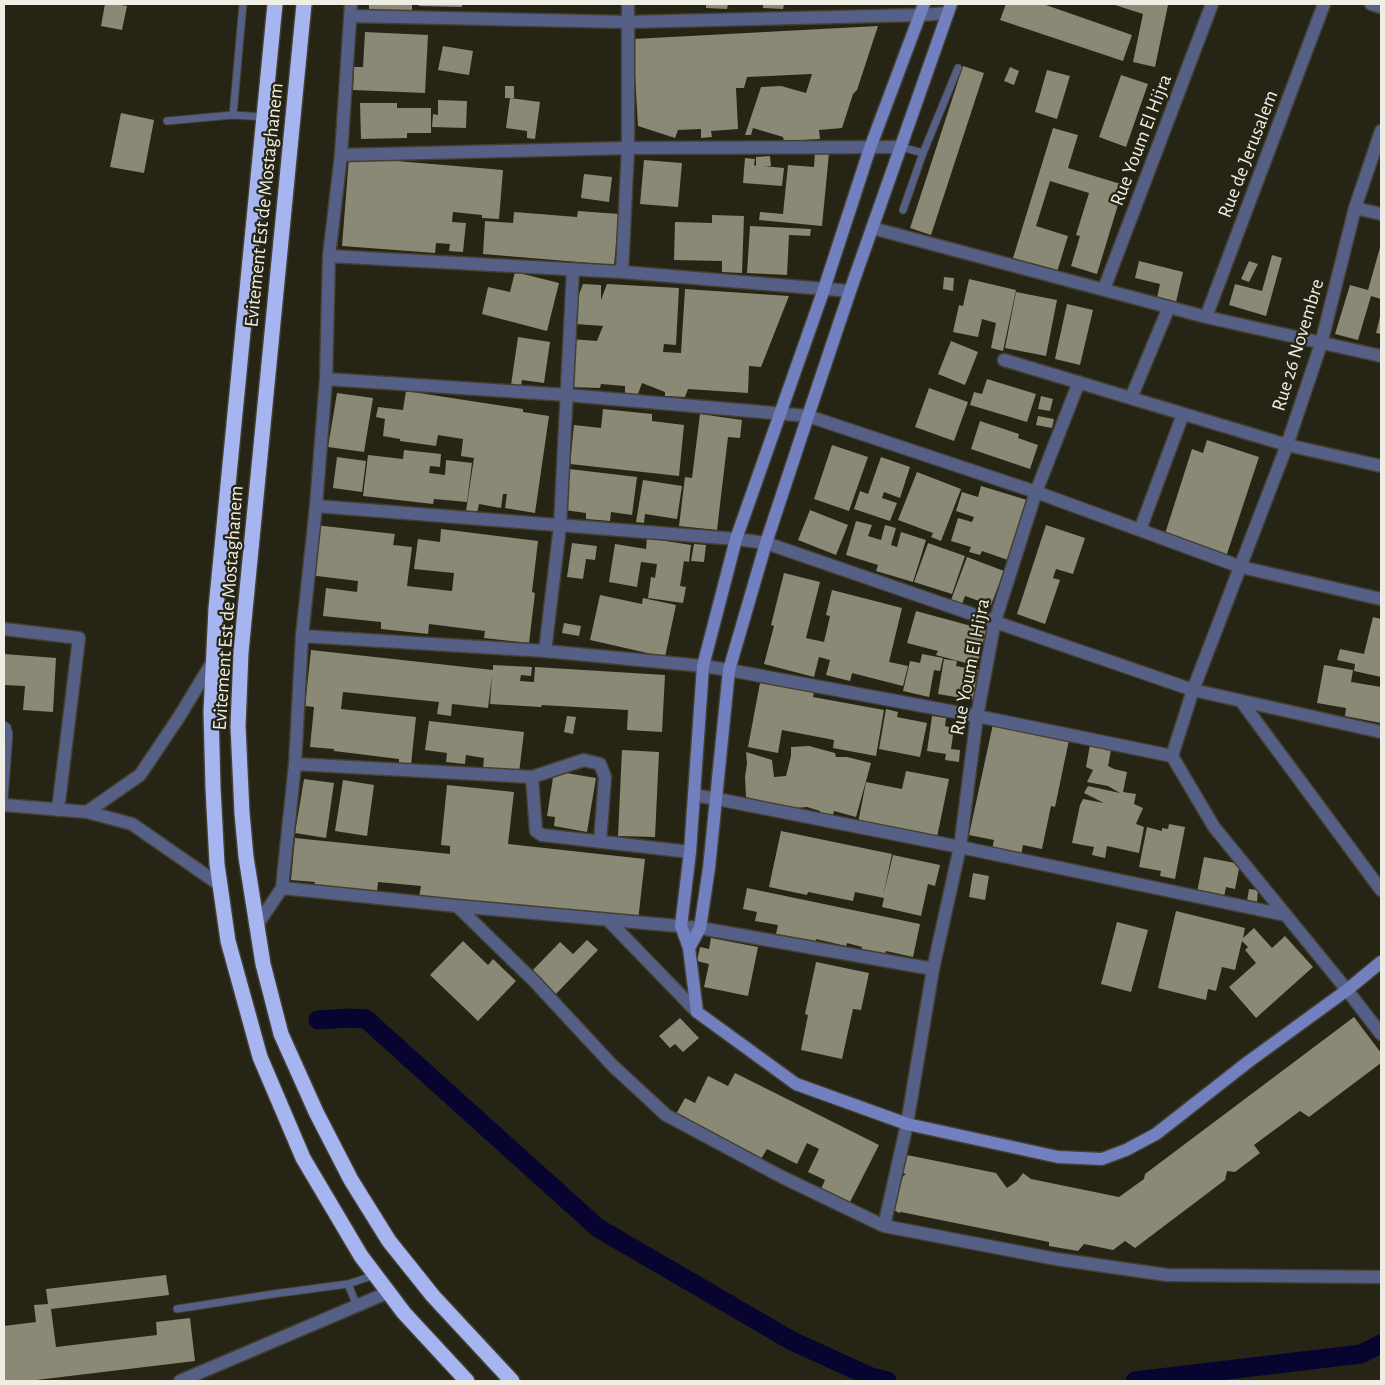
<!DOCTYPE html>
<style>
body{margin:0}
#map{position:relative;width:1385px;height:1385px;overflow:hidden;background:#262414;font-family:"Alegreya Sans",sans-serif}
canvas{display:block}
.frame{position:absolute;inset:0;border:5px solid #efeee4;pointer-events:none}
</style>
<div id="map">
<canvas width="1385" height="1385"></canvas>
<div class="frame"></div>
</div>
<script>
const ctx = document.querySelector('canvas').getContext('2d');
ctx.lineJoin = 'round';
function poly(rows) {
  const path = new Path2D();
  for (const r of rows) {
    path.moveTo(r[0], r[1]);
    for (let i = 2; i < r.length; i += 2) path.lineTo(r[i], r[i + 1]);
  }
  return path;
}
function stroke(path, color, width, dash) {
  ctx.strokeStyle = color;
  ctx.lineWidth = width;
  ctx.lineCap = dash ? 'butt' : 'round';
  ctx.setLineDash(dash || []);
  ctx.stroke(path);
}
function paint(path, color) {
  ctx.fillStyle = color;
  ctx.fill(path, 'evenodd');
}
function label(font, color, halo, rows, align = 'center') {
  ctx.font = font + ' "Alegreya Sans",sans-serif';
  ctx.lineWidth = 4.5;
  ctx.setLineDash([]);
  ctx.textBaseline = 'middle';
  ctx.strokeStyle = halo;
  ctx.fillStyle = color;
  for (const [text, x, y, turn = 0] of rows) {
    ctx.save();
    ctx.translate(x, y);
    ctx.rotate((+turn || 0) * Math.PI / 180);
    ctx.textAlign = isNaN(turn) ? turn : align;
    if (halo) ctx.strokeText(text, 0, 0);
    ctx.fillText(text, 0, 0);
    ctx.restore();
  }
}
const canal = poly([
 [318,1020,350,1018,366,1019,598,1228,792,1341,871,1377,887,1381],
 [1135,1381,1361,1354,1381,1344]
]);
const building = poly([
 [105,4,115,4,127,6,122,30,101,26],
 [369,4,412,4,412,11,369,11],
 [419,4,462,4,462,7,419,6],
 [706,4,728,4,727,9,706,8],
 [763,4,784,4,783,9,763,8],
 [1006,4,1043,4,1132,35,1123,61,1000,20],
 [1112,4,1162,4,1168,5,1155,67,1133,62,1143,14],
 [878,26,857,90,853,94,842,128,819,130,820,139,784,141,783,137,753,128,751,135,745,135,761,87,781,86,806,93,812,74,747,77,744,88,736,88,738,129,711,131,712,137,701,138,701,129,678,130,675,138,638,126,633,39],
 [365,32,428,35,425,93,353,90,354,67,363,67],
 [443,46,473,51,469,75,438,70],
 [963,66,984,73,931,235,910,228],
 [1010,67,1019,71,1014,85,1004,81],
 [1047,70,1070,76,1057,119,1035,112],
 [1121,75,1148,84,1126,147,1099,137],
 [505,86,514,86,514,98,505,98],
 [510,98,540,102,535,139,527,138,527,131,506,128],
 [438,100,467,101,466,128,432,127,433,114,438,115],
 [360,103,397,103,397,108,431,108,431,133,407,133,407,138,361,139],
 [121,113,154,120,144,173,110,167],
 [1053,128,1078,135,1068,168,1124,185,1097,274,1071,266,1080,236,1076,235,1089,193,1050,181,1036,226,1068,236,1057,272,1013,258],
 [815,152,829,153,822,226,759,220,760,212,783,214,788,165,814,167],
 [770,156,771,166,764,166,784,168,782,186,743,183,745,158,755,159,754,165,756,166,756,157],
 [349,157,503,170,499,219,482,218,482,215,453,212,452,222,466,223,463,252,449,251,450,244,436,243,435,253,342,246],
 [644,160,682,163,678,207,640,204],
 [584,174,612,177,609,202,581,198],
 [578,211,619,214,614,265,483,254,485,221,513,223,514,212,577,217],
 [712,215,744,216,742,273,722,272,722,261,674,260,675,222,712,223],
 [750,226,811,229,810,236,789,235,787,275,747,273],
 [1381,244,1381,299,1371,296,1358,340,1335,334,1350,285,1368,290],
 [1272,255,1282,258,1266,316,1229,305,1235,284,1262,291],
 [1139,261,1183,272,1176,302,1157,298,1160,284,1135,278],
 [1249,261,1258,264,1249,282,1241,279],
 [515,272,559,283,547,331,482,314,488,287,510,292],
 [944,277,954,278,953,291,943,289],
 [969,279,1016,290,1003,351,991,348,996,323,982,319,978,337,953,332,959,305,963,306],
 [583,284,601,285,601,300,607,284,679,288,676,345,664,344,663,352,681,353,685,289,789,296,761,367,749,366,748,393,688,389,685,397,665,396,665,392,642,383,638,394,625,394,625,386,601,384,600,388,567,387,570,339,597,341,603,326,576,324,578,297],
 [1016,292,1057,300,1046,356,1005,348],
 [1067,304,1093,310,1080,365,1055,359],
 [1380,317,1381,317,1381,334,1376,333],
 [518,337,550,342,544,383,522,380,521,386,511,385],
 [951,341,978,352,965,385,938,374],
 [987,379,1036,394,1027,422,970,405,974,392,982,394],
 [929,388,968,402,954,441,915,427],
 [406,391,523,409,523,412,549,416,535,513,505,508,507,494,503,494,501,508,479,504,477,513,466,511,474,458,461,456,463,439,438,435,436,446,400,441,400,439,383,436,385,419,376,417,378,407,403,410],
 [337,393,373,398,364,452,328,447],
 [1041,396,1053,399,1050,411,1038,409],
 [603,409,652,414,652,421,684,425,679,476,570,464,574,425,601,428],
 [700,414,742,420,740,438,728,437,717,530,679,526,685,477,692,478],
 [1038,416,1054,419,1052,428,1036,425],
 [980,421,1019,434,1018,438,1038,445,1030,469,971,449],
 [1207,440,1259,457,1226,557,1164,537,1192,449,1203,453],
 [832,445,868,457,849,511,814,499],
 [404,450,441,454,440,467,430,466,429,473,445,475,446,460,472,463,467,502,434,499,433,504,363,496,368,455,403,459],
 [337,457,366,461,362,492,333,488],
 [881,457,910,467,900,498,884,492,882,498,897,503,890,521,854,509,860,491,868,494],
 [569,469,637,477,632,515,611,512,610,521,586,519,586,513,564,510],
 [917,472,961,489,941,541,931,537,933,533,898,520],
 [643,480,682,486,677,519,645,514,644,523,636,522],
 [981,486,1027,500,1008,560,982,551,980,555,969,552,971,547,951,541,958,518,972,522,974,517,956,511,962,492,978,497],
 [810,510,848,525,836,555,798,540],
 [856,521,872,525,868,536,881,540,885,525,896,528,891,545,897,547,901,532,926,540,913,582,876,571,878,565,846,555],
 [315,525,395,534,393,545,412,547,407,586,452,591,454,573,414,569,418,539,440,542,441,529,538,541,532,592,535,593,529,643,484,638,485,631,429,624,428,634,381,629,381,622,323,616,326,588,357,592,358,581,309,575],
 [1046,525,1085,538,1073,574,1056,569,1053,578,1060,580,1045,624,1017,614],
 [647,538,691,545,689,562,684,561,680,586,686,587,683,603,648,598,651,577,655,578,657,564,641,562,637,587,609,582,615,544,646,549],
 [572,543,597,546,595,560,586,559,583,579,567,577],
 [928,543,965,556,952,594,914,582],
 [694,544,706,545,704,562,691,561],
 [967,557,1004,571,991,605,965,596,962,604,951,600],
 [784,573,820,582,806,638,824,642,830,616,826,615,832,590,902,608,889,662,908,666,903,686,852,673,850,681,826,675,830,660,819,657,814,677,764,664,774,626,771,625],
 [600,595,642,604,643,598,676,605,665,657,590,640],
 [916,611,986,630,977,666,936,655,938,651,907,643],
 [1373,617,1381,619,1381,677,1354,671,1355,664,1337,660,1340,649,1364,654],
 [564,623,581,626,579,636,562,633],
 [311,650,493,670,493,665,532,667,531,676,521,675,520,681,534,682,535,667,665,675,662,732,627,730,628,710,542,705,541,707,490,704,492,676,488,708,452,704,451,716,437,714,439,702,343,692,341,709,416,717,411,765,399,763,399,759,334,751,334,749,310,747,314,707,305,706],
 [4,654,56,658,53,712,23,710,25,686,4,685],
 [922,654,943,658,940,671,934,670,929,697,903,691,910,661,920,663],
 [944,659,957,661,956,666,978,670,973,700,938,694],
 [1324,665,1353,670,1351,682,1381,687,1381,723,1345,716,1346,708,1317,703],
 [760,683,814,692,813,697,884,710,876,756,833,748,834,740,782,730,778,753,748,747],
 [886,709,898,712,897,717,927,723,920,757,879,749],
 [567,716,576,717,573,734,564,732],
 [932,716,946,718,945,726,954,728,951,749,960,750,959,762,945,760,946,754,927,751],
 [429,721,524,732,519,773,483,769,484,758,466,755,465,764,446,762,447,753,425,750],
 [993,724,1069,740,1055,807,1051,806,1042,849,1023,845,1021,855,992,849,994,840,969,835],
 [1090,745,1111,750,1108,766,1114,769,1127,772,1123,792,1136,794,1134,804,1143,808,1136,824,1144,827,1139,853,1107,846,1105,858,1092,855,1094,847,1072,843,1080,805,1083,799,1104,803,1084,793,1088,786,1120,793,1108,786,1087,782,1093,770,1086,767],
 [809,746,835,753,836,757,847,757,871,763,856,817,834,811,832,819,820,816,820,811,807,807,784,809,783,806,770,807,770,803,746,797,745,777,747,763,746,752,772,760,774,777,786,776,791,756,791,747],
 [622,750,659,752,655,837,618,836],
 [554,771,596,778,587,832,554,826,555,817,547,816],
 [906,771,949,779,936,842,858,823,866,782,902,789],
 [304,779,334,783,326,838,295,833],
 [343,780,374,785,367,836,335,831],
 [447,785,514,792,508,844,645,859,638,921,419,897,421,886,378,882,377,892,314,885,315,882,291,880,295,838,450,854,450,846,441,845],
 [1169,824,1185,827,1175,879,1160,876,1161,871,1139,867,1147,827,1162,831,1162,828,1168,829],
 [781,831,892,854,883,896,893,855,940,865,935,886,928,884,921,916,882,907,884,898,855,892,853,901,808,892,807,895,769,887],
 [1204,857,1240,864,1235,889,1226,887,1224,897,1197,892],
 [973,873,989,876,985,900,969,897],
 [747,888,920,924,913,957,886,951,884,958,861,953,862,947,847,943,846,946,816,939,816,942,776,934,778,925,755,921,757,912,743,909],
 [1249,889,1258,890,1257,902,1247,901],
 [1176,911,1245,928,1243,938,1254,928,1272,948,1285,936,1313,967,1256,1018,1229,987,1256,963,1245,950,1248,947,1242,941,1235,970,1222,967,1216,991,1208,989,1206,1000,1158,988],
 [1117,922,1148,930,1131,992,1101,984],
 [711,938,758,947,748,996,704,987,709,964,697,961,700,947,709,949],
 [587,940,598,950,554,996,530,973,560,942,573,954],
 [463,941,488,965,493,959,516,981,478,1021,430,975],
 [816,962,869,973,861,1010,853,1009,842,1059,801,1050,808,1015,805,1014],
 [1354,1017,1381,1053,1381,1063,1309,1117,1300,1111,1254,1145,1260,1153,1235,1172,1227,1171,1225,1180,1135,1248,1125,1241,1113,1250,1084,1244,1078,1251,1049,1246,1049,1242,901,1212,899,1213,894,1210,900,1179,906,1174,897,1172,899,1161,907,1155,996,1173,1007,1188,1017,1181,1023,1173,1031,1179,1119,1197,1144,1179,1145,1174],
 [680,1018,699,1038,683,1052,675,1044,670,1048,659,1036],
 [735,1073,879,1145,849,1204,821,1189,825,1180,808,1172,819,1149,807,1143,797,1164,767,1149,761,1159,675,1116,685,1098,695,1103,708,1076,728,1086],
 [166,1275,169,1295,51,1309,56,1347,157,1335,156,1322,190,1318,195,1361,28,1381,4,1381,4,1326,36,1322,34,1305,48,1304,46,1289]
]);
const lane = poly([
 [233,115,243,4],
 [167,121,233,115,264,117],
 [901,147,923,153],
 [903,210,923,153,958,68],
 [4,725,7,727,9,734,4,800],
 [348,1284,357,1306],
 [177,1309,273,1294,348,1284,375,1275]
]);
const street = poly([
 [1371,4,1381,7],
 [350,16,628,22,920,15,948,13],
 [1381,131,1355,208,1321,344,1287,445,1193,690,1172,756,1214,827,1347,990,1381,1034],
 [341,155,628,148,901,147],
 [1355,208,1381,214],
 [872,228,1206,317,1381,356],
 [329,256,622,272,850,291],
 [622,272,628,148,628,4],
 [1104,289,1212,4],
 [1206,317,1324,4],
 [1004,360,1287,445,1381,466],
 [326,379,567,395,808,416,1036,492,1241,567,1381,599],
 [1131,398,1169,307],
 [316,506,736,539,766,543,1193,690,1381,732],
 [1140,530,1183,414],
 [4,629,79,638,58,810],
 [302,636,545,651,703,666,729,670,977,716,1172,756],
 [545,651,560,526,573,269],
 [213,661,179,717,140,775,87,812,132,824,220,885],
 [1241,701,1381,890],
 [295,764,532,777,536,831,542,835,690,852],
 [532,777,584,760,600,764,605,777,600,842],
 [694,795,717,799,960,847,1285,915],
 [4,805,87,812],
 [282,888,457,906,700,928,933,969],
 [457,906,535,982,613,1066,666,1115,782,1177,884,1226,1056,1259,1167,1275,1381,1277],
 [608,920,697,1012],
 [257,925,282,888,295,764,302,636,316,506,326,379,329,256,341,155,351,4],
 [884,1226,907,1124,933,969,960,847,977,716,995,621,1036,492,1079,382],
 [180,1381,389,1292]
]);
const secondary = poly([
 [924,4,870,148,824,289,736,539,703,666,690,852,681,926,689,948,697,1012,796,1084,907,1124,1058,1157,1102,1159,1126,1150,1156,1134,1248,1062,1347,990,1381,962],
 [689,948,700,928,709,868,729,670,766,543,808,416,850,291,951,4]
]);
const highway = poly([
 [275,4,216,608,211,711,213,788,217,864,228,941,260,1057,303,1158,361,1256,404,1313,467,1381],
 [304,4,241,652,238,726,242,813,246,857,263,964,281,1034,316,1112,351,1180,389,1241,433,1296,512,1381]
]);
const streetNames = [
 ["Rue Youm El Hijra",1141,140,-69],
 ["Rue de Jerusalem",1248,154,-69],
 ["Evitement Est de Mostaghanem",264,205,-84],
 ["Rue 26 Novembre",1298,345,-73],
 ["Evitement Est de Mostaghanem",228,608,-86],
 ["Rue Youm El Hijra",970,667,-79]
];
stroke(canal, '#070530', 19);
paint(building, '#8a8975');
stroke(lane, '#424031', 9);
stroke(street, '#424031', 15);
stroke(secondary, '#424031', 15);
stroke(highway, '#424031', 18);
stroke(lane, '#565f86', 7);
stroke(street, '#565f86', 12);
stroke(secondary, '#7280bf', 12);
stroke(highway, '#a6b4ef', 15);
label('20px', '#efeee4', '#262414', streetNames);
</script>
